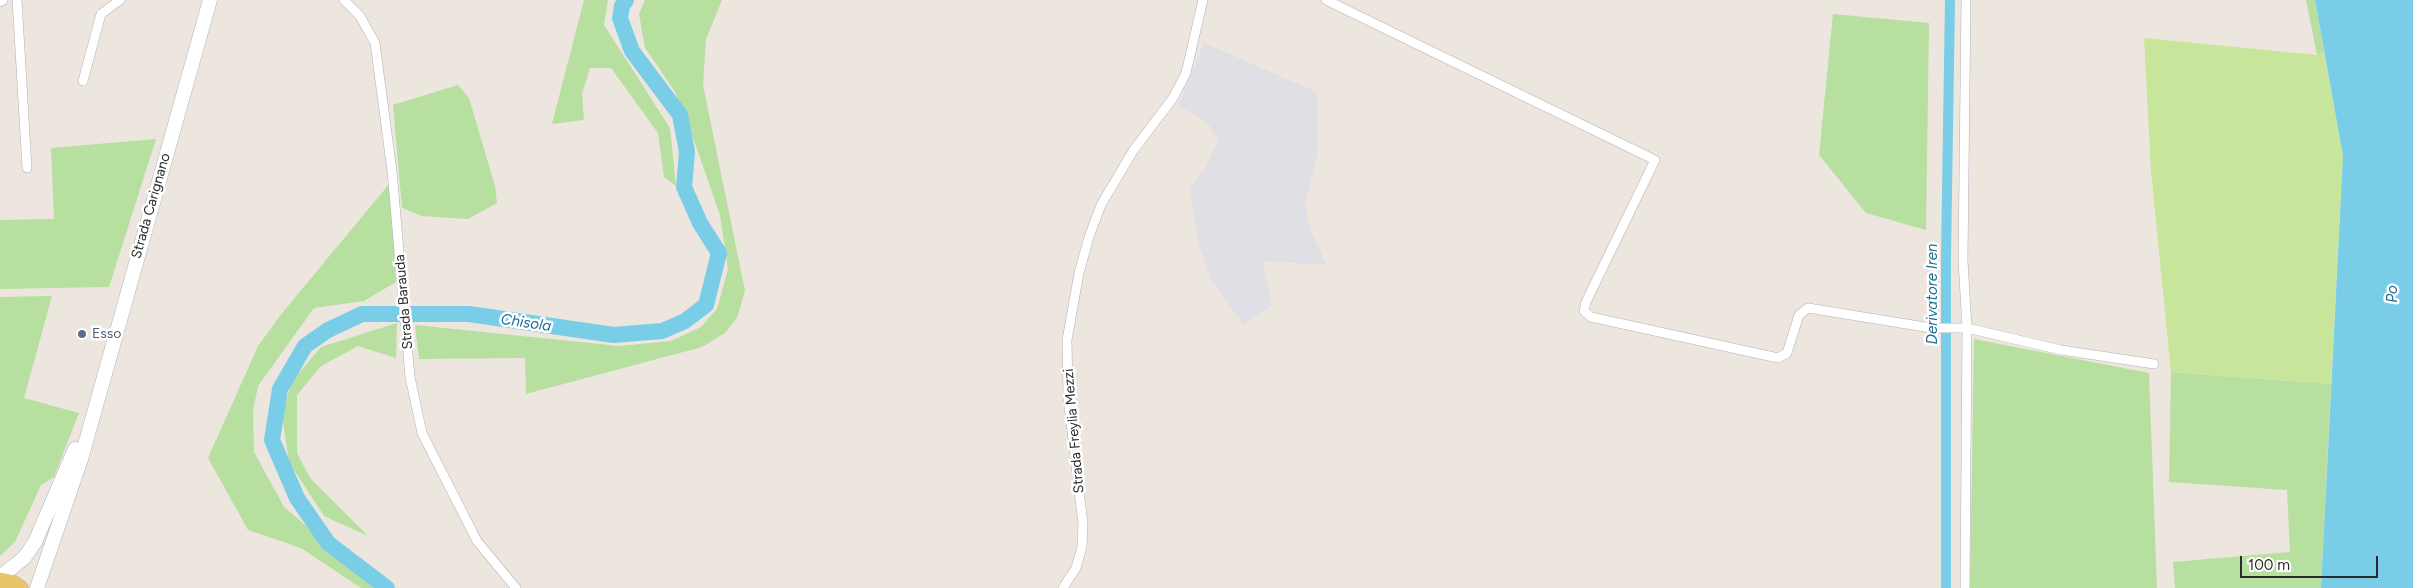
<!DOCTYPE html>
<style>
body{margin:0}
#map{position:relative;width:2413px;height:588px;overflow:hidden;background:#ece6df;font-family:Figtree,sans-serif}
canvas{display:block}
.scale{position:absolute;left:2240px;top:556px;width:138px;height:22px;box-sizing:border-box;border:2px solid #2b2b2b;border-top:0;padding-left:6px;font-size:15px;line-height:18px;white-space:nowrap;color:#2b2b2b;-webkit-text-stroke:4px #fff;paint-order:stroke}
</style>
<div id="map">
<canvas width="2413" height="588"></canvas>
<div class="scale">100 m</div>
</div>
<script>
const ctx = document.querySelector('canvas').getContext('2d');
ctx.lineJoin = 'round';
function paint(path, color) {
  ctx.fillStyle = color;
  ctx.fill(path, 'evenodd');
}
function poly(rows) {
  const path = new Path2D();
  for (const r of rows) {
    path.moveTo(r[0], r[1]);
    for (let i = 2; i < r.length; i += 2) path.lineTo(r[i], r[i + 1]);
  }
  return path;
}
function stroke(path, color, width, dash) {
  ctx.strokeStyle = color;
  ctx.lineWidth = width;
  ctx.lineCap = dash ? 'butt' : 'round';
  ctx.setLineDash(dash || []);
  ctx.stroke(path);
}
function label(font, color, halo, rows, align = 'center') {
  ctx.font = font + ' Figtree,sans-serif';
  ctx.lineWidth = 5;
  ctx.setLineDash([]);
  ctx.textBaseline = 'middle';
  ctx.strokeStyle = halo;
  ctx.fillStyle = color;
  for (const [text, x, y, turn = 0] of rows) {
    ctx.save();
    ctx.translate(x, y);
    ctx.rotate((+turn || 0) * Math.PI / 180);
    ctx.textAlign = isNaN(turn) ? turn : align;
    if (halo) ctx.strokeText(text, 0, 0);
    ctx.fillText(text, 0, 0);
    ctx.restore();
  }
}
const industrial = poly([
 [1204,43,1317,92,1318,151,1305,204,1311,232,1327,265,1263,261,1272,306,1244,325,1211,280,1198,243,1190,187,1205,169,1218,140,1207,122,1178,106]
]);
const green = poly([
 [584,0,608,0,604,25,670,128,676,186,664,177,658,133,611,68,590,68,582,94,584,120,552,124],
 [645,0,722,0,706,39,703,85,745,291,737,318,725,333,702,347,526,394,525,358,419,359,415,325,619,346,671,341,701,327,717,309,728,269,720,215,696,146,674,90,645,48,639,14],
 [2306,0,2315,0,2324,52,2317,55],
 [1833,14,1929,23,1926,230,1866,213,1819,155],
 [458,85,469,98,495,186,497,203,468,219,422,216,402,208,393,105],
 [156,139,109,287,0,289,0,220,54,219,51,148],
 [390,183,396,282,364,301,314,308,258,386,253,411,254,452,284,507,379,588,361,588,301,548,248,530,208,458,258,346,283,312],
 [52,296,24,398,79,413,54,477,41,485,15,542,0,556,0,297],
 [397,323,396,358,358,346,321,366,297,395,297,453,310,478,368,536,324,516,289,462,282,415,292,381,321,347],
 [1974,339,2149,373,2157,588,1970,588],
 [2171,372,2331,384,2321,588,2175,588,2173,562,2290,552,2287,490,2169,482]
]);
const pitch = poly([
 [2144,38,2317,55,2324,52,2343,156,2331,384,2171,372,2151,171]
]);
const water = poly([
 [2315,0,2413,0,2413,588,2321,588,2343,156]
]);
const canal = poly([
 [1946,588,1946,256,1950,0]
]);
const river = poly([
 [387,588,328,543,297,498,272,440,280,389,305,346,328,330,362,314,469,314,614,335,662,331,685,321,706,305,719,253,700,223,684,187,687,152,680,115,632,51,620,18,622,6,626,0]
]);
const minor = poly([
 [17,0,27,168],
 [344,0,360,16,375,43,392,171,410,377,422,433,477,541,516,588],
 [1326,0,1655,160,1586,302,1584,311,1591,317,1778,358,1787,353,1799,315,1808,308,1931,328,1967,328,2061,350,2154,364],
 [0,2,3,0],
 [83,81,101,14,120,0],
 [1063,588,1076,568,1082,547,1083,524,1068,398,1067,340,1079,273,1089,237,1101,205,1133,151,1173,98,1186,73,1203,0],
 [1965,588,1967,328,1963,260,1966,0]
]);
const secondary = poly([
 [0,577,24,558,35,542,75,449],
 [37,588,81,459,210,0]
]);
const primary = poly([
 [0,580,14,583,21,588]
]);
const markers = [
 [82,334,5,"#5c6f8a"]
];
const streetNames = [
 ["Strada Carignano",151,206,-74],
 ["Strada Barauda",404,302,-95],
 ["Strada Freylia Mezzi",1074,431,-95]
];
const serviceNames = [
 ["Esso",92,334]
];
const waterNames = [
 ["Derivatore Iren",1933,294,-90],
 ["Po",2393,294,-90],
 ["Chisola",526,323,8]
];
paint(industrial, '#e0dfe5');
paint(green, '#b7df9f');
paint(pitch, '#c8e59c');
paint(water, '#79cde7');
stroke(canal, '#79cde7', 10);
stroke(river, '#79cde7', 16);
stroke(minor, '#afb1bb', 10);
stroke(secondary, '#afb1bb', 15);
stroke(primary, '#c4c4c4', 16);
stroke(minor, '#fff', 9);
stroke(secondary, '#fff', 14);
stroke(primary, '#e7c669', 15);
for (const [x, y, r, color] of markers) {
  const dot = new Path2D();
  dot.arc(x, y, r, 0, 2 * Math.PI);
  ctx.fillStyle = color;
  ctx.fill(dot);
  stroke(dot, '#fff', 2);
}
label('14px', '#2b2b2b', '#fff', streetNames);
label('14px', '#4e5e75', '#fff', serviceNames, 'left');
label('italic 15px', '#176c94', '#fff', waterNames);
</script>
